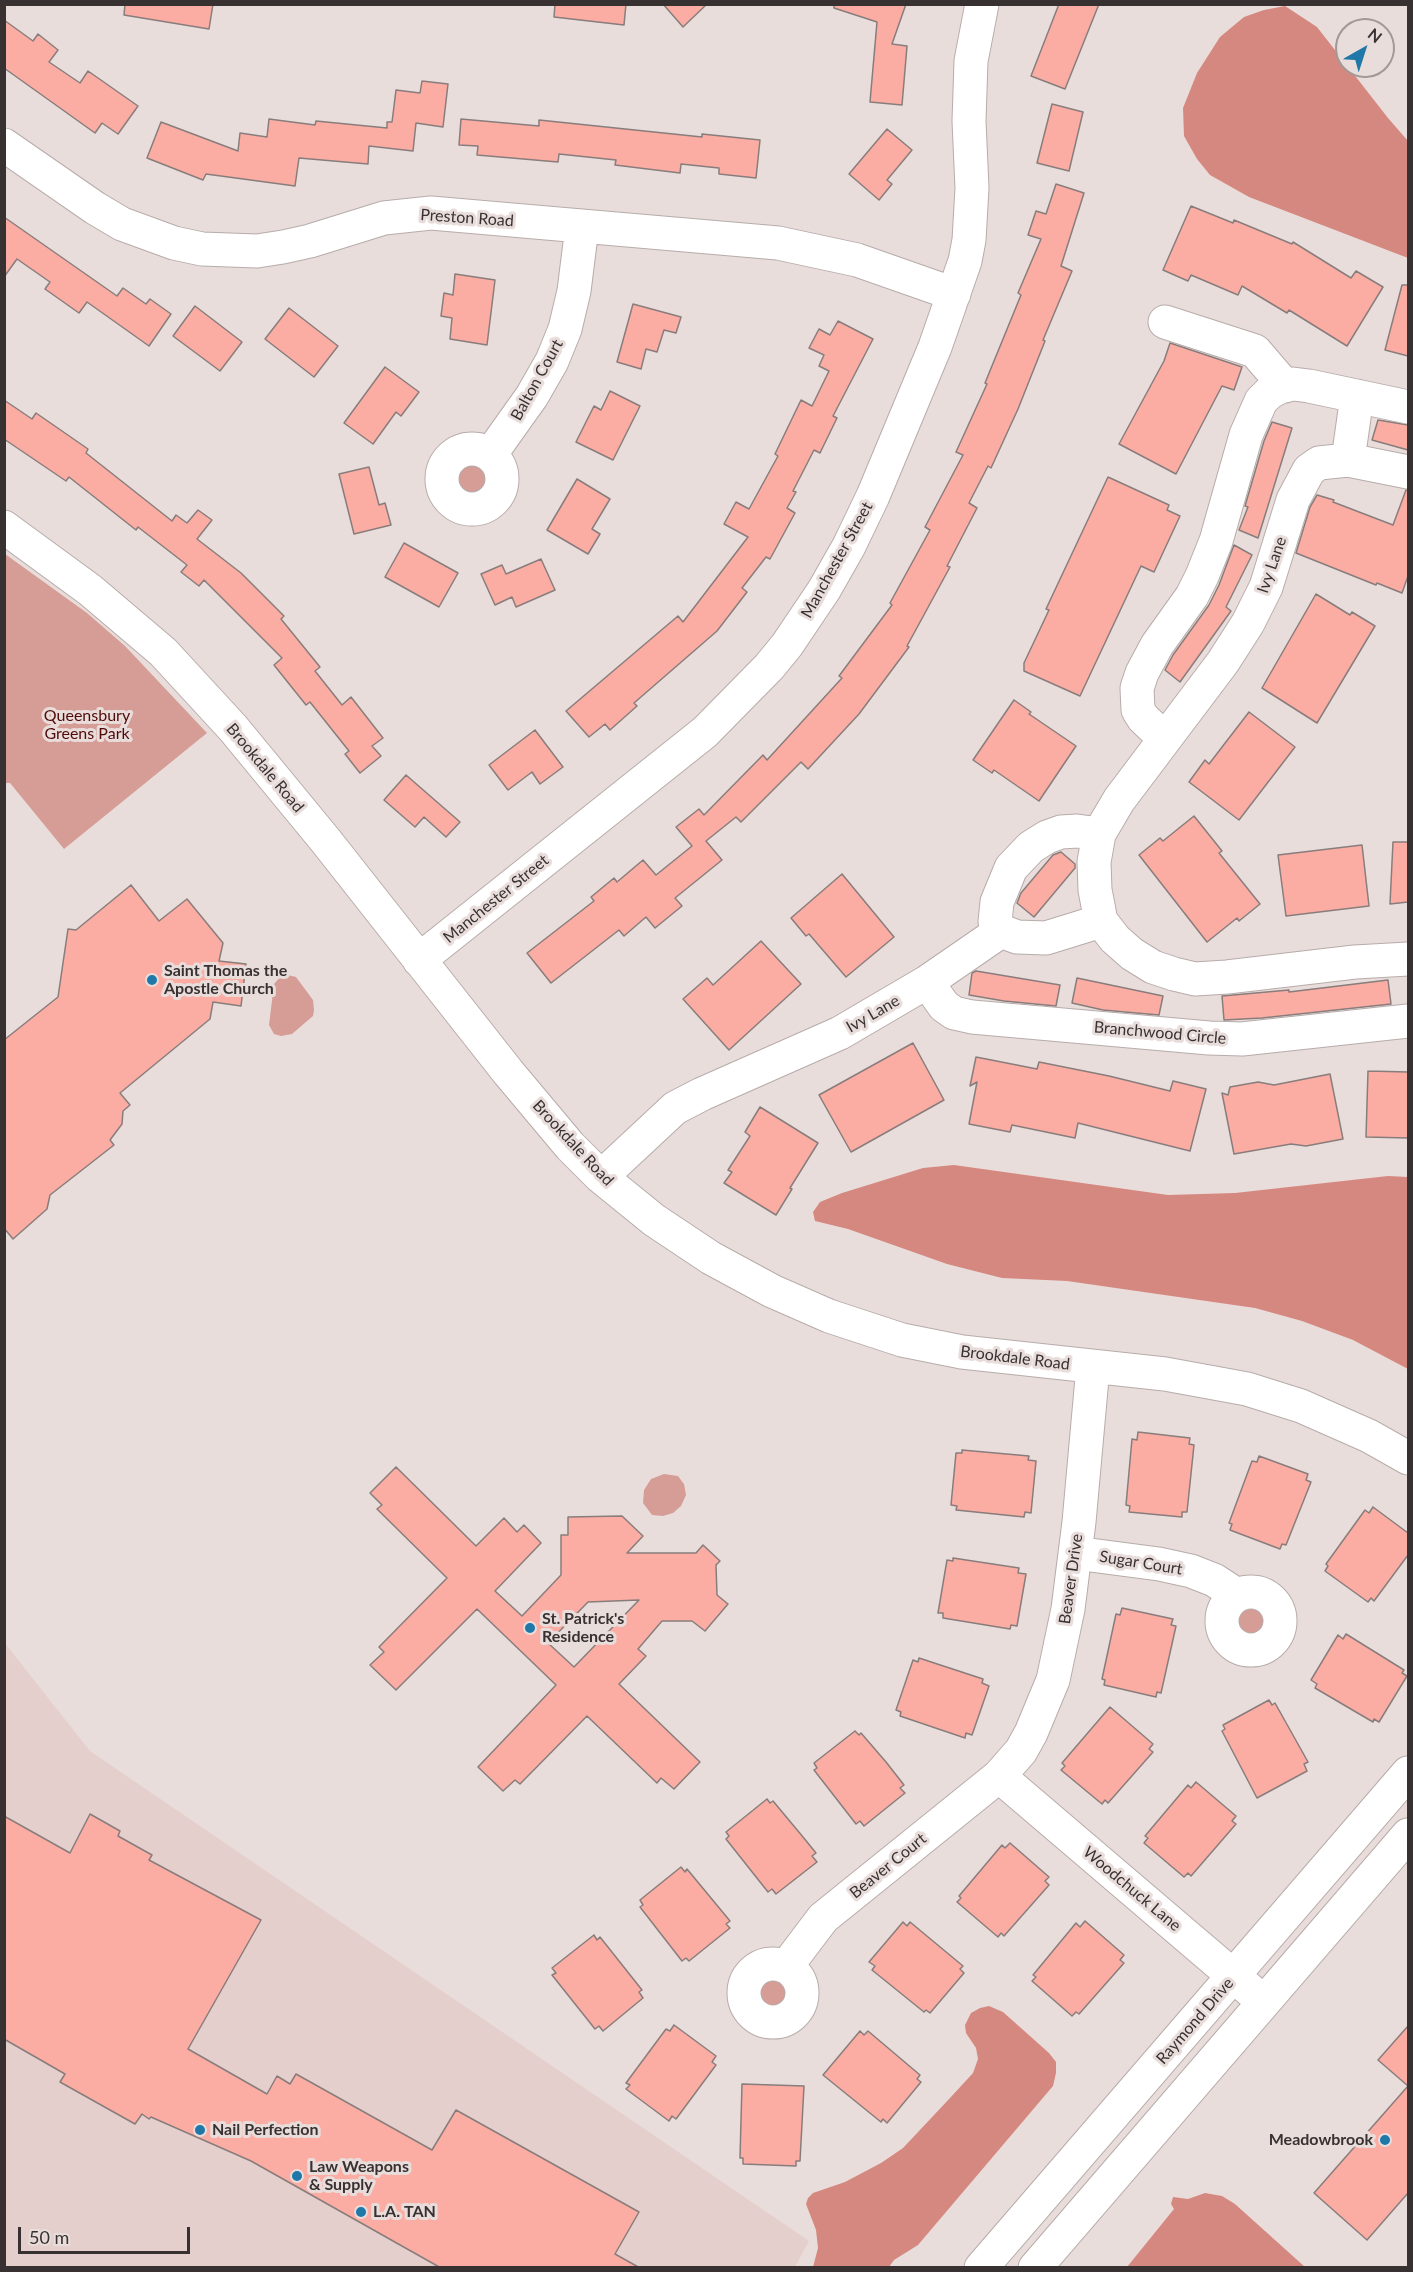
<!DOCTYPE html>
<style>
body{margin:0}
#map{position:relative;width:1413px;height:2272px;overflow:hidden;background:#e9dddb;font-family:Lato,sans-serif}
canvas{display:block}
.frame{position:absolute;inset:0;border:6px solid #373231;pointer-events:none}
.north{position:absolute;left:1335px;top:18px;width:60px;height:60px;box-sizing:border-box;background:#e9dddb;border:2px solid #a29997;border-radius:50%;rotate:39deg;font-size:16px;font-weight:700;line-height:24px;text-align:center;color:#373231}
.north::after{content:'';display:block;margin:auto;width:21px;height:27px;background:#1f78a7;clip-path:polygon(50% 0,100% 100%,50% 72%,0 100%)}
.scale{position:absolute;left:18px;top:2227px;width:172px;height:27px;box-sizing:border-box;border:3px solid #373231;border-top:0;padding-left:8px;font-size:18px;line-height:21px;white-space:nowrap;color:#373231;-webkit-text-stroke:4px #e9dddb;paint-order:stroke}
</style>
<div id="map">
<canvas width="1413" height="2272"></canvas>
<div class="frame"></div>
<div class="north">N</div>
<div class="scale">50 m</div>
</div>
<script>
const ctx = document.querySelector('canvas').getContext('2d');
ctx.lineJoin = 'round';
function paint(path, color) {
  ctx.fillStyle = color;
  ctx.fill(path, 'evenodd');
}
function poly(rows) {
  const path = new Path2D();
  for (const r of rows) {
    if (r.length === 3) {
      path.moveTo(r[0] + r[2], r[1]);
      path.arc(r[0], r[1], r[2], 0, 2 * Math.PI);
      continue;
    }
    path.moveTo(r[0], r[1]);
    for (let i = 2; i < r.length; i += 2) path.lineTo(r[i], r[i + 1]);
  }
  return path;
}
function stroke(path, color, width, dash) {
  ctx.strokeStyle = color;
  ctx.lineWidth = width;
  ctx.lineCap = dash ? 'butt' : 'round';
  ctx.setLineDash(dash || []);
  ctx.stroke(path);
}
function label(font, color, halo, rows, align = 'center') {
  ctx.font = font + ' Lato,sans-serif';
  ctx.lineWidth = 6;
  ctx.setLineDash([]);
  ctx.textBaseline = 'middle';
  ctx.strokeStyle = halo;
  ctx.fillStyle = color;
  for (const [text, x, y, turn = 0] of rows) {
    ctx.save();
    ctx.translate(x, y);
    ctx.rotate((+turn || 0) * Math.PI / 180);
    ctx.textAlign = isNaN(turn) ? turn : align;
    if (halo) ctx.strokeText(text, 0, 0);
    ctx.fillText(text, 0, 0);
    ctx.restore();
  }
}
const built = poly([
 [4,1642,90,1751,809,2241,795,2267,5,2267]
]);
const green = poly([
 [472,476,16],
 [5,554,87,613,125,646,207,733,64,849,10,783,5,783],
 [288,975,296,977,313,1000,314,1010,313,1016,292,1034,281,1036,274,1034,269,1025,274,984,281,976],
 [664,1474,678,1476,684,1484,686,1495,681,1506,673,1513,663,1516,652,1515,643,1503,644,1490,651,1479],
 [1250,1618,17],
 [775,1993,16]
]);
const water = poly([
 [1285,6,1317,27,1388,118,1408,141,1408,258,1249,197,1210,175,1197,159,1184,136,1183,108,1197,73,1220,37,1244,17,1264,10],
 [954,1165,1168,1195,1235,1193,1388,1176,1408,1177,1408,1369,1353,1340,1302,1321,1255,1308,1067,1281,1002,1278,947,1264,848,1229,815,1221,813,1212,820,1202,842,1193,923,1168],
 [989,2006,1003,2012,1049,2053,1056,2062,1056,2073,1053,2086,918,2245,894,2260,889,2267,813,2267,818,2248,816,2230,806,2204,808,2198,813,2193,845,2182,881,2163,903,2148,950,2098,973,2073,978,2059,976,2048,966,2033,965,2025,971,2013,980,2008],
 [1205,2193,1222,2196,1235,2204,1305,2267,1127,2267,1174,2209,1171,2204,1173,2197,1188,2199]
]);
const building = poly([
 [125,4,213,4,209,29,124,15,125,4],
 [555,4,626,4,624,25,554,17,555,4],
 [663,4,707,4,683,27,663,4],
 [834,4,906,4,892,44,907,46,902,105,870,102,877,22,834,8,834,4],
 [1059,4,1099,4,1065,89,1031,76,1059,4],
 [4,20,33,41,38,34,58,50,49,62,80,83,88,71,138,106,118,134,102,123,95,133,4,68,4,20],
 [422,81,448,84,443,127,416,123,413,151,369,146,368,164,299,158,295,186,206,174,203,180,147,158,161,122,238,151,240,133,267,137,269,119,315,125,316,121,387,128,387,122,392,122,396,90,420,93,422,81],
 [1052,104,1083,112,1069,171,1037,163,1052,104],
 [461,119,539,126,539,120,702,137,702,134,760,140,756,178,719,174,719,168,681,164,680,173,615,165,616,160,559,154,558,162,477,155,478,146,459,145,461,119],
 [887,129,912,150,887,180,892,184,879,200,849,174,887,129],
 [1056,184,1084,193,1061,266,1072,271,1043,340,1045,341,1018,409,991,468,988,466,969,503,977,508,947,566,950,567,907,646,909,647,859,714,808,769,801,762,741,822,736,817,706,841,722,860,675,898,682,906,655,928,646,917,624,936,619,930,551,983,527,953,594,901,591,897,614,878,617,882,643,860,656,875,692,846,676,827,699,809,704,815,763,755,767,760,842,678,839,676,892,605,890,603,930,530,925,527,963,455,956,452,987,384,985,383,1021,295,1018,293,1041,239,1028,235,1036,211,1046,214,1056,184],
 [1191,206,1233,223,1234,220,1292,244,1293,242,1351,278,1356,271,1383,287,1347,346,1289,310,1287,313,1242,286,1238,295,1191,275,1188,281,1163,270,1191,206],
 [4,217,117,296,123,288,146,304,150,299,171,314,149,346,87,302,79,313,45,289,50,282,17,259,4,277,4,217],
 [455,274,495,280,487,345,450,339,452,318,441,316,444,293,453,295,455,274],
 [1402,285,1408,285,1408,356,1385,350,1402,285],
 [633,304,681,317,676,333,664,330,657,352,646,349,641,369,617,362,633,304],
 [195,306,242,342,220,371,173,336,195,306],
 [289,308,338,346,314,377,265,339,289,308],
 [838,321,873,339,833,416,837,418,820,453,814,450,793,491,796,492,787,508,795,513,770,559,766,557,742,588,747,592,717,631,634,703,637,706,610,730,605,724,589,737,566,711,678,616,683,622,748,537,724,524,736,502,749,509,778,456,775,454,801,400,812,406,829,371,819,366,824,355,809,348,819,329,830,335,838,321],
 [1170,343,1242,367,1234,390,1222,386,1176,474,1119,444,1164,361,1170,343],
 [385,367,419,392,401,416,396,412,373,444,344,423,385,367],
 [610,391,640,406,613,460,576,442,594,406,601,410,610,391],
 [4,400,32,419,36,413,88,449,86,453,172,521,176,515,187,523,198,510,212,520,197,539,241,573,284,616,281,619,320,667,315,671,342,705,351,697,383,738,372,746,381,756,360,773,345,754,349,751,310,702,306,705,274,665,282,658,204,580,199,586,181,572,187,565,138,527,136,530,69,477,66,481,4,439,4,400],
 [1378,420,1408,425,1408,450,1372,440,1378,420],
 [1272,422,1292,428,1258,538,1239,530,1248,507,1245,506,1264,441,1272,422],
 [369,467,379,505,385,503,391,525,354,534,339,474,369,467],
 [1108,477,1169,505,1167,510,1180,516,1154,572,1141,566,1080,696,1024,671,1024,663,1049,610,1046,609,1108,477],
 [577,479,610,499,592,529,600,534,588,554,547,530,577,479],
 [1406,490,1408,490,1408,576,1402,593,1377,583,1376,585,1296,553,1310,507,1317,495,1334,500,1333,502,1393,525,1406,490],
 [404,543,458,573,439,607,385,577,404,543],
 [1234,545,1252,555,1226,607,1231,611,1180,682,1165,670,1173,655,1209,605,1219,585,1234,545],
 [541,559,555,590,516,607,512,597,495,605,481,574,502,565,506,574,541,559],
 [1316,594,1350,615,1352,612,1375,626,1317,723,1262,688,1316,594],
 [1014,700,1031,712,1029,714,1076,746,1039,801,994,770,992,773,973,760,1014,700],
 [1249,712,1295,747,1239,820,1189,782,1205,760,1209,764,1249,712],
 [535,730,563,767,540,784,532,772,508,790,489,765,535,730],
 [406,775,460,822,446,837,424,817,415,827,384,800,406,775],
 [1194,816,1222,851,1219,853,1260,904,1239,921,1237,918,1207,942,1139,855,1160,838,1163,841,1194,816],
 [1393,842,1408,842,1408,902,1390,904,1393,842],
 [1362,845,1369,906,1286,916,1278,855,1362,845],
 [1061,852,1075,864,1075,868,1034,917,1017,903,1021,893,1053,855,1061,852],
 [842,874,894,937,846,977,809,934,806,936,791,918,842,874],
 [131,885,159,921,187,899,223,943,219,961,246,964,241,1006,213,1002,210,1019,120,1093,130,1105,123,1111,122,1124,110,1140,114,1145,50,1195,47,1209,13,1239,4,1228,4,1040,58,997,68,929,76,930,131,885],
 [761,941,801,984,729,1050,683,999,707,978,713,985,761,941],
 [976,971,1060,985,1056,1006,1004,1001,969,995,972,973,976,971],
 [1077,978,1163,996,1159,1015,1103,1010,1072,1003,1077,978],
 [1388,980,1391,1004,1262,1018,1224,1020,1222,996,1289,990,1289,992,1388,980],
 [913,1043,944,1100,851,1152,819,1095,913,1043],
 [976,1057,1037,1069,1039,1062,1109,1076,1170,1091,1173,1081,1206,1089,1190,1151,1078,1123,1075,1138,1012,1125,1010,1132,969,1124,977,1082,970,1086,976,1057],
 [1368,1071,1408,1072,1408,1138,1366,1137,1368,1071],
 [1330,1074,1343,1139,1306,1146,1291,1144,1234,1154,1222,1093,1228,1095,1230,1087,1258,1082,1274,1085,1330,1074],
 [760,1107,818,1143,790,1188,792,1189,776,1215,724,1183,732,1172,728,1170,750,1136,745,1132,760,1107],
 [1138,1432,1190,1438,1189,1444,1194,1445,1187,1512,1182,1512,1182,1517,1129,1512,1130,1506,1126,1505,1132,1439,1137,1440,1138,1432],
 [962,1450,1029,1456,1028,1460,1036,1461,1031,1513,1025,1512,1024,1517,956,1510,957,1506,951,1505,956,1453,962,1453,962,1450],
 [1259,1456,1308,1474,1306,1480,1311,1482,1286,1545,1282,1544,1280,1549,1230,1530,1232,1524,1229,1523,1252,1461,1257,1462,1259,1456],
 [396,1467,476,1546,504,1518,517,1532,524,1525,541,1543,495,1591,522,1616,561,1575,561,1535,568,1535,568,1517,622,1516,643,1536,627,1553,696,1553,703,1545,720,1561,716,1565,717,1595,728,1604,705,1631,692,1621,662,1621,638,1649,646,1656,619,1684,700,1762,674,1789,661,1778,657,1783,587,1716,520,1784,515,1780,503,1791,478,1767,556,1685,477,1609,396,1690,370,1665,384,1652,379,1647,447,1578,377,1509,382,1505,370,1493,396,1467],
 [639,1600,574,1667,548,1643,588,1602,639,1600],
 [1373,1507,1408,1533,1408,1555,1374,1601,1371,1598,1368,1602,1325,1571,1328,1566,1326,1564,1365,1510,1369,1513,1373,1507],
 [953,1558,1019,1568,1018,1573,1026,1574,1017,1626,1011,1625,1010,1629,943,1618,943,1613,938,1613,947,1560,953,1561,953,1558],
 [1122,1608,1173,1619,1171,1625,1176,1626,1161,1693,1157,1692,1156,1697,1104,1685,1105,1680,1102,1679,1116,1614,1120,1615,1122,1608],
 [1346,1634,1404,1670,1402,1673,1407,1676,1379,1722,1374,1719,1373,1722,1315,1688,1317,1684,1311,1680,1338,1635,1343,1639,1346,1634],
 [919,1658,983,1679,982,1683,989,1686,972,1735,966,1733,965,1738,900,1716,901,1712,896,1710,913,1660,918,1662,919,1658],
 [1269,1700,1272,1705,1275,1703,1308,1762,1304,1764,1307,1771,1257,1798,1222,1731,1225,1729,1223,1725,1269,1700],
 [1110,1707,1153,1744,1149,1749,1153,1752,1108,1803,1105,1800,1102,1804,1061,1770,1065,1766,1062,1763,1110,1707],
 [855,1731,859,1735,861,1733,886,1762,904,1785,900,1788,905,1793,864,1826,860,1821,856,1824,814,1770,817,1768,814,1763,855,1731],
 [1196,1782,1236,1816,1232,1821,1236,1824,1191,1876,1188,1873,1184,1877,1144,1843,1148,1838,1145,1836,1188,1785,1191,1788,1196,1782],
 [767,1799,770,1803,773,1801,803,1837,816,1853,812,1856,817,1862,776,1894,772,1889,768,1892,726,1839,729,1836,726,1832,767,1799],
 [90,1814,120,1831,118,1836,152,1855,149,1860,261,1920,188,2049,267,2094,277,2076,290,2084,296,2074,432,2150,456,2110,639,2212,615,2254,640,2268,441,2268,251,2161,151,2117,149,2119,142,2114,135,2124,60,2082,65,2074,4,2039,4,1816,70,1853,90,1814],
 [1010,1843,1049,1877,1045,1881,1049,1885,1004,1936,1001,1933,998,1937,957,1902,961,1898,959,1896,1002,1845,1005,1848,1010,1843],
 [681,1867,685,1872,687,1869,730,1921,726,1924,730,1928,689,1961,686,1958,682,1961,640,1907,643,1905,640,1900,681,1867],
 [1085,1921,1124,1955,1120,1960,1124,1963,1079,2014,1076,2012,1072,2016,1032,1981,1036,1977,1033,1975,1076,1923,1080,1927,1085,1921],
 [903,1922,907,1926,910,1922,963,1966,960,1969,964,1973,930,2013,926,2010,924,2012,872,1970,875,1966,869,1962,903,1922],
 [594,1935,597,1940,600,1937,642,1990,639,1992,643,1998,603,2031,599,2026,595,2029,552,1975,556,1973,552,1968,594,1935],
 [674,2025,716,2056,712,2062,716,2065,676,2119,672,2116,669,2121,626,2089,630,2085,626,2083,666,2029,670,2031,674,2025],
 [1408,2026,1408,2193,1367,2240,1314,2193,1408,2086,1378,2060,1408,2026],
 [860,2031,864,2035,868,2031,920,2075,917,2079,921,2082,887,2123,883,2119,881,2122,823,2075,860,2031],
 [742,2084,804,2086,800,2161,796,2161,796,2166,743,2164,743,2158,740,2158,742,2084]
]);
const minor = poly([
 [4,145,95,208,122,224,174,243,202,249,257,251,283,247,310,241,384,218,431,213,778,243,857,260,954,294],
 [1165,322,1255,351,1285,386],
 [472,479,30],
 [490,455,532,396,552,361,565,329,574,291,582,227],
 [1348,460,1357,396],
 [4,527,90,590,163,652,233,728,326,841,508,1072,570,1146,601,1177,654,1220,711,1258,772,1291,829,1316,902,1340,962,1352,1165,1374,1247,1389,1301,1406,1369,1436,1408,1458],
 [1165,739,1143,718,1138,710,1137,688,1142,673,1157,645,1192,596,1202,576,1216,541,1246,435,1261,401,1269,393,1280,387,1293,384,1309,386,1408,407],
 [1101,921,1095,890,1094,862,1099,834,1119,800,1223,662,1248,623,1266,587,1293,500,1309,470,1319,463,1348,460,1408,472],
 [1001,931,1017,937,1046,938,1101,921,1115,939,1132,954,1153,967,1174,974,1195,979,1227,977,1355,962,1408,959],
 [1001,931,995,922,997,902,1011,868,1031,847,1047,837,1061,832,1077,831,1099,834],
 [419,960,705,732,769,667,787,645,824,590,849,546,873,496,935,347,965,261,969,240,972,188,969,121,971,61,982,4],
 [927,982,944,1006,954,1013,972,1017,1209,1038,1242,1039,1408,1021],
 [601,1177,675,1108,702,1094,840,1033,927,982,1001,931],
 [1075,1553,1159,1564,1191,1571,1214,1580,1237,1595],
 [1251,1621,29],
 [999,1776,1251,1991],
 [773,1993,29],
 [786,1967,823,1918,999,1776,1021,1751,1031,1733,1053,1680,1068,1609,1079,1522,1093,1367],
 [981,2268,1408,1773],
 [1035,2268,1408,1835]
]);
const markers = [
 [152,980,6,"#1f78a7"],
 [530,1628,6,"#1f78a7"],
 [200,2130,6,"#1f78a7"],
 [1385,2140,6,"#1f78a7"],
 [297,2176,6,"#1f78a7"],
 [361,2212,6,"#1f78a7"]
];
const streetNames = [
 ["Preston Road",467,218,4],
 ["Balton Court",537,380,-61],
 ["Manchester Street",837,560,-61],
 ["Ivy Lane",1272,565,-71],
 ["Brookdale Road",265,768,50],
 ["Manchester Street",496,899,-39],
 ["Ivy Lane",873,1014,-30],
 ["Branchwood Circle",1160,1033,5],
 ["Brookdale Road",573,1143,47],
 ["Brookdale Road",1015,1358,7],
 ["Sugar Court",1141,1563,9],
 ["Beaver Drive",1071,1579,-82],
 ["Beaver Court",888,1866,-39],
 ["Woodchuck Lane",1132,1889,40],
 ["Raymond Drive",1195,2021,-49]
];
const parkNames = [
 ["Queensbury",87,716],
 ["Greens Park",87,734]
];
const poiNames = [
 ["Saint Thomas the",164,971],
 ["Apostle Church",164,989],
 ["St. Patrick's",542,1619],
 ["Residence",542,1637],
 ["Nail Perfection",212,2130],
 ["Meadowbrook",1373,2140,"right"],
 ["Law Weapons",309,2167],
 ["& Supply",309,2185],
 ["L.A. TAN",373,2212]
];
paint(built, '#e4cfcc');
paint(green, '#d59d96');
paint(water, '#d5887f');
paint(building, '#fcada3');
stroke(building, '#887d7c', 1.5);
stroke(minor, '#b7acaa', 35);
stroke(minor, '#fff', 33);
for (const [x, y, r, color] of markers) {
  const dot = new Path2D();
  dot.arc(x, y, r, 0, 2 * Math.PI);
  ctx.fillStyle = color;
  ctx.fill(dot);
  stroke(dot, '#e9dddb', 2);
}
label('16px', '#373231', '#e9dddb', streetNames);
label('16px', '#4f0a09', '#e9dddb', parkNames);
label('bold 16px', '#373231', '#e9dddb', poiNames, 'left');
</script>
